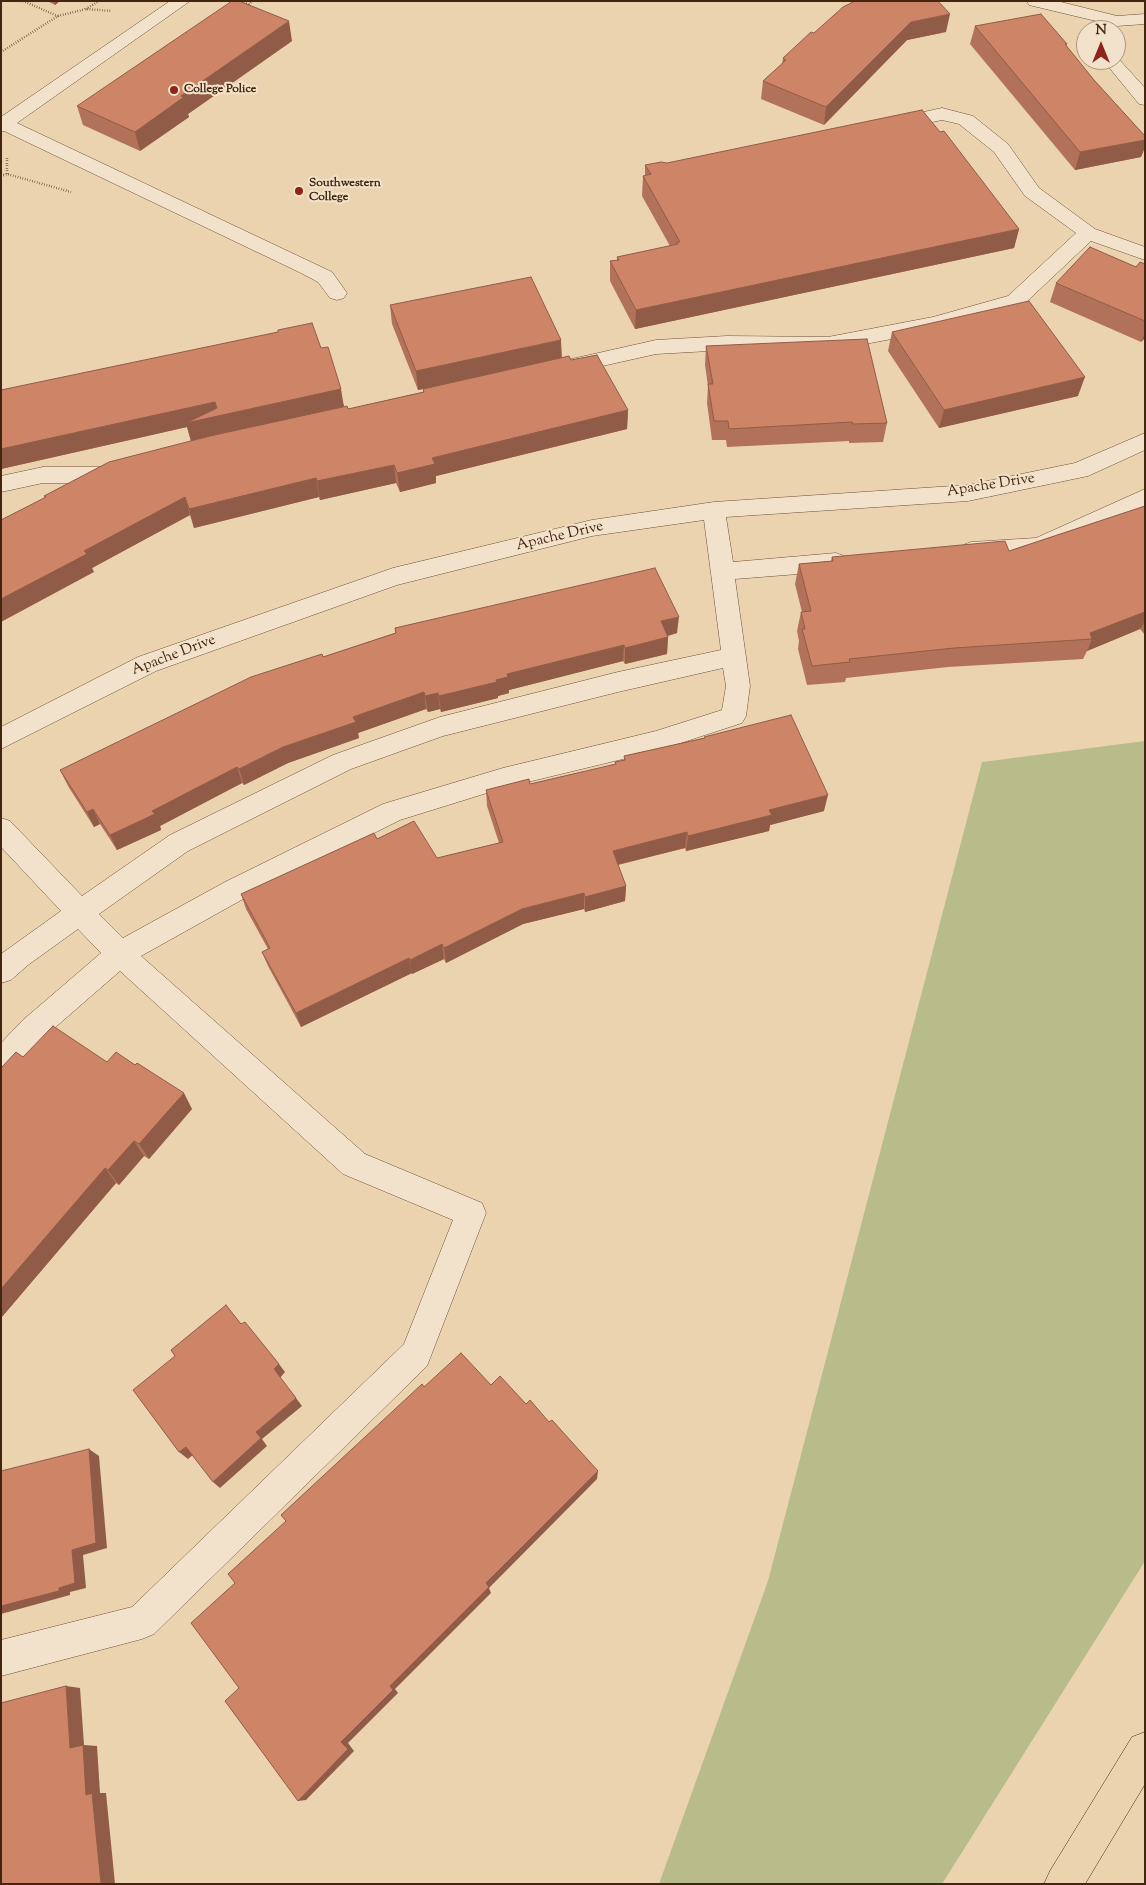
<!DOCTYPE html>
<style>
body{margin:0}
#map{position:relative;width:1146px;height:1885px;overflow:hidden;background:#ebd3af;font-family:"Sorts Mill Goudy",serif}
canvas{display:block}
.frame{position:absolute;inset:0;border:2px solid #432510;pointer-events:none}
.north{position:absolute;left:1076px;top:20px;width:50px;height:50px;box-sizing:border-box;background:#f2e2cb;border:1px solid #ac9680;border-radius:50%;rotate:0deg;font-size:14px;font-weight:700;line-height:20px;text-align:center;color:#432510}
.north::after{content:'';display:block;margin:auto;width:18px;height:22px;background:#8f2418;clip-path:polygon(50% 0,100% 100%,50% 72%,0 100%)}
</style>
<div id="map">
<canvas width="1146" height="1885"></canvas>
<div class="frame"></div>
<div class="north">N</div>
</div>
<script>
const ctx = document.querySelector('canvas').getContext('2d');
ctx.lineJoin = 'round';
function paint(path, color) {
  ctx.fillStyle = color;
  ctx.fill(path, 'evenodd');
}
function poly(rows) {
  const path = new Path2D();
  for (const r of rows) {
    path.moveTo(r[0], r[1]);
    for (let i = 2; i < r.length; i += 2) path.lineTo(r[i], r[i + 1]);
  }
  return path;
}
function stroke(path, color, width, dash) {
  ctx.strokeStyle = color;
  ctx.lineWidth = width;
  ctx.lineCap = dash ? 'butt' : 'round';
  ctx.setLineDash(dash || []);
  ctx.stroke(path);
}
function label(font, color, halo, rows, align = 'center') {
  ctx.font = font + ' "Sorts Mill Goudy",serif';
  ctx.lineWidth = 4;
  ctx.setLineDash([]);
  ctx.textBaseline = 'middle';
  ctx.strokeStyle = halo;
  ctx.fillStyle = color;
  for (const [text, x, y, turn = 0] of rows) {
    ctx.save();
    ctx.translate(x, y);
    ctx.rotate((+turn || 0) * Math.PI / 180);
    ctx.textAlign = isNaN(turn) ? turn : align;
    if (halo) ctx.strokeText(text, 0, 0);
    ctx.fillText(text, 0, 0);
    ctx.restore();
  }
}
const green = poly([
 [1145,741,1145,1561,942,1884,659,1884,768,1581,982,762]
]);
const path = poly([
 [23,1,58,16],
 [244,2,249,4,252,1],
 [86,9,99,1],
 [1,52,58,16,86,9,112,11],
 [7,158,7,174],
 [1,176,7,174,71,192]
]);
const minor = poly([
 [170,1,190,1,17,123,332,272,347,293,344,298,337,300,330,298,318,282,301,273,4,131,1,132,1,117,170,1],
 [1027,1,1057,1,1117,16,1145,14,1145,24,1117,26,1029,5,1027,1],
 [1116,56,1145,88,1145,105,1139,104,1103,60,1116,60,1116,56],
 [942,108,973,116,1008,144,1039,188,1095,229,1145,247,1145,260,1091,241,1022,306,934,331,828,351,727,350,656,354,562,375,554,373,551,368,554,363,656,340,727,336,828,337,933,317,1008,296,1076,233,1025,196,994,152,959,124,942,120,890,131,883,129,881,125,883,121,942,108],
 [1145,433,1145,450,1088,476,968,501,726,517,733,562,836,553,844,556,848,562,844,568,836,571,735,579,750,686,746,716,742,723,656,751,503,788,400,820,245,898,141,956,365,1154,482,1203,486,1213,427,1366,154,1634,142,1639,1,1676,1,1640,132,1607,404,1344,453,1220,343,1174,120,971,43,1038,11,1072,1,1076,1,1043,23,1020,101,953,78,929,28,965,11,980,1,983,1,954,61,911,1,847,1,818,10,821,82,896,170,835,333,755,440,717,618,672,721,650,704,520,592,536,397,585,156,671,1,749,1,727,138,657,393,568,592,520,714,502,968,485,1075,463,1145,433],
 [723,668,726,686,722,710,656,731,503,768,383,804,225,882,123,938,99,914,188,851,351,769,443,736,618,692,723,668],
 [43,467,101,467,109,469,112,475,109,481,101,483,43,483,1,492,1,476,43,467],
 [1145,489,1145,507,1047,552,1039,554,971,560,963,557,959,551,963,545,971,542,1036,538,1145,489]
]);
const major = poly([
 [1145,1732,1145,1784,1085,1884,1044,1884,1050,1871,1132,1737,1145,1732]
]);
const wall = poly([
 [47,1,60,1,55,5],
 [975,26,1067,44,1066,46,1094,80,1145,136,1145,147,1141,157,1075,170,970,44],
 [946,32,907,40,824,125,761,99,763,81,782,64,783,58],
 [292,41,188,114,189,117,140,151,83,125,77,106],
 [645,165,1019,229,1014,248,635,329,610,281,610,261,617,260,617,257,670,246,642,196,643,176,645,176],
 [1145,264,1145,338,1141,342,1050,302,1056,283],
 [390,305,571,360,628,410,627,429,436,476,436,483,400,492,396,483,320,500,319,497,194,528,190,515,92,568,94,572,44,496,191,441,187,427,1,469,1,390,321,348,344,406,348,409,423,392,423,389,418,390,392,324],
 [892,332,1078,396,939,428,888,351],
 [706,346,887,423,883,442,849,443,849,441,727,447,726,440,712,440,707,403,708,386,705,365],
 [1145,506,1145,635,1140,629,1087,651,1083,659,948,667,846,678,845,682,807,685,798,649,799,641,797,631,801,612,802,612,795,584,799,564,831,561,832,557,1009,551],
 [395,628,677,633,668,636,668,637,667,654,625,664,623,661,509,690,509,693,498,696,498,698,441,712,440,709,428,712,426,709,358,733,359,738,288,763,244,785,242,783,160,826,161,830,117,850,100,824,94,827,68,786,60,770,323,657,395,633],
 [704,737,824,811,770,825,769,831,686,851,685,848,618,865,626,886,625,901,585,912,584,909,523,924,446,963,444,959,412,974,412,973,301,1027,268,966,262,952,268,949,246,909,241,894,377,839,437,858,499,843,487,806,486,790,530,784,615,765,615,762,624,760,624,756,704,738],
 [23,1057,107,1062,192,1109,149,1159,144,1156,119,1185,116,1183,1,1318,1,1068]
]);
const shadedWall = poly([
 [54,1,60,1,55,5],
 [950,14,946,32,907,40,824,125,826,107,911,22],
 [289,21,292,41,188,114,189,117,140,151,135,132,181,96],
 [1145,140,1145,147,1141,157,1075,170,1080,152],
 [1019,229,1014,248,635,329,636,310],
 [1145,333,1145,338,1141,342],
 [561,340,562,359,418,390,416,371],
 [1085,377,1078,396,939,428,944,410],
 [341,389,344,407,191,441,187,427,1,469,1,449,215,402,218,416],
 [628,410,627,429,436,476,436,483,400,492,397,473,432,458],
 [394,465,396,483,320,500,317,481],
 [316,478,319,497,194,528,189,509],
 [185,497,190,515,92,568,94,572,1,622,1,599,84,551],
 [1145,612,1145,621,1140,629,1087,651,1092,639,1090,633],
 [679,617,677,633,660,638,661,621],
 [668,637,667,654,625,664,625,648],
 [624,645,623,661,509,690,509,693,498,696,498,698,441,712,439,696,507,674],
 [424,692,426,709,358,733,359,738,288,763,244,785,239,769,283,747,353,717],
 [438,693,440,709,428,712,425,696],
 [237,767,242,783,160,826,161,830,117,850,110,835,152,811],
 [828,795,824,811,770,825,769,831,686,851,688,836,769,810],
 [93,809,100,824,94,827,87,812],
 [687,832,685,848,612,866,613,851],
 [626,886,625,901,585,912,585,897],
 [584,893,584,909,523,924,446,963,444,948,522,909],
 [442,944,444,959,412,974,410,960],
 [409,958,412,973,301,1027,296,1013],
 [184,1093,192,1109,149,1159,139,1144],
 [134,1141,144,1156,119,1185,108,1170],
 [105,1168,116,1183,1,1318,1,1289],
 [279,1364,285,1372,280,1378,274,1369],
 [296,1398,302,1406,262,1439,267,1446,220,1488,213,1482,256,1432],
 [186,1447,194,1454,188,1459,179,1452],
 [89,1449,99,1456,107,1548,83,1555,86,1588,70,1592,70,1595,1,1614,1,1606,59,1588,72,1550],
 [598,1471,597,1479,489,1588,491,1593,395,1689,398,1693,348,1743,354,1751,306,1800,298,1801,341,1742,390,1686,486,1583],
 [66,1686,80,1688,84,1745,97,1746,100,1793,106,1793,115,1884,101,1884,86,1795,70,1748]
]);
const building = poly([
 [232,1,239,1,289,21,181,96,184,97,135,132,77,106,232,1],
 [855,1,938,1,950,14,911,22,826,107,763,81,786,60,783,58,811,32,814,33,843,7,855,1],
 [1041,14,1067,44,1065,44,1094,80,1145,136,1145,140,1080,152,975,26,1041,14],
 [922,110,940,132,944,131,1019,229,636,310,610,261,619,260,617,257,678,244,677,242,680,242,643,176,651,174,645,165,661,162,667,163,922,110],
 [1090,247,1136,267,1140,262,1145,264,1145,321,1056,283,1090,247],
 [531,277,561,340,416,371,390,305,531,277],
 [1029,301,1085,377,944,410,892,332,1029,301],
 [312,323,321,348,328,347,341,389,186,423,217,408,215,402,1,449,1,390,278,332,278,330,312,323],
 [867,339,887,423,853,424,852,422,729,429,728,421,714,421,708,384,713,384,706,346,867,339],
 [597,355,628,410,432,458,435,464,397,473,394,465,317,481,316,478,189,509,185,497,84,551,87,554,1,599,1,520,46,497,44,496,109,462,210,436,347,406,348,409,424,392,423,389,569,356,571,360,597,355],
 [1145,506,1145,612,1090,633,1092,639,954,648,849,659,850,662,812,666,802,629,805,629,801,612,811,611,799,564,833,561,832,557,1005,541,1009,551,1145,506],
 [655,568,679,617,661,621,668,637,625,648,624,645,507,674,508,677,496,680,497,682,439,696,438,693,425,696,424,692,353,717,356,722,283,747,239,769,237,767,152,811,155,814,110,835,93,809,87,812,60,770,251,677,322,654,323,657,396,633,395,628,655,568],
 [791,715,828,795,769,810,772,815,688,836,687,832,613,851,626,886,585,897,584,893,522,909,444,948,442,944,410,960,409,958,296,1013,262,952,270,948,241,894,374,833,377,839,414,821,437,858,503,842,486,790,529,779,530,784,616,764,615,762,625,760,624,756,705,738,704,737,791,715],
 [53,1026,107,1062,116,1052,135,1065,137,1063,184,1093,139,1144,134,1141,108,1170,105,1168,1,1289,1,1068,16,1052,23,1057,53,1026],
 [226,1305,241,1324,245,1322,279,1364,274,1369,296,1398,256,1432,261,1438,213,1482,186,1447,179,1452,133,1390,175,1356,171,1350,226,1305],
 [461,1353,491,1385,500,1376,526,1404,530,1400,549,1422,552,1420,598,1471,486,1583,489,1587,390,1686,393,1690,341,1742,348,1749,298,1801,225,1701,239,1688,191,1623,235,1583,228,1574,286,1521,281,1515,422,1384,424,1387,461,1353],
 [89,1449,96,1543,72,1550,75,1583,59,1588,59,1591,1,1606,1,1471,89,1449],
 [66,1686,70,1748,83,1745,86,1795,92,1793,101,1884,1,1884,1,1703,66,1686]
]);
const markers = [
 [174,90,5,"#8f2418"],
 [299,191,5,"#8f2418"]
];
const farPoinames = [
 ["College Police",184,90],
 ["Southwestern",309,184],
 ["College",309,198]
];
const streetNames = [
 ["Apache Drive",991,486,-9],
 ["Apache Drive",560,537,-13],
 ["Apache Drive",174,656,-21]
];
paint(green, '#b8bc8a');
stroke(minor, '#6d5038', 1);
stroke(major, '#432510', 1);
stroke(path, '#432510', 2.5, [0.5, 2]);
paint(minor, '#f2e2cb');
paint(major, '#ebd3af');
paint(wall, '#b17259');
paint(shadedWall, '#905c48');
paint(building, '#ce8467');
stroke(building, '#905c48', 1);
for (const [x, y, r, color] of markers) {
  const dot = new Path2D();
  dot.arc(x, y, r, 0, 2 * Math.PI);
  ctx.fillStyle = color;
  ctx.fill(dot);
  stroke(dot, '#f2e2cb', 2);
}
label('bold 12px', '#432510', '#f2e2cb', farPoinames, 'left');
label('15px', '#432510', '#f2e2cb', streetNames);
</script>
